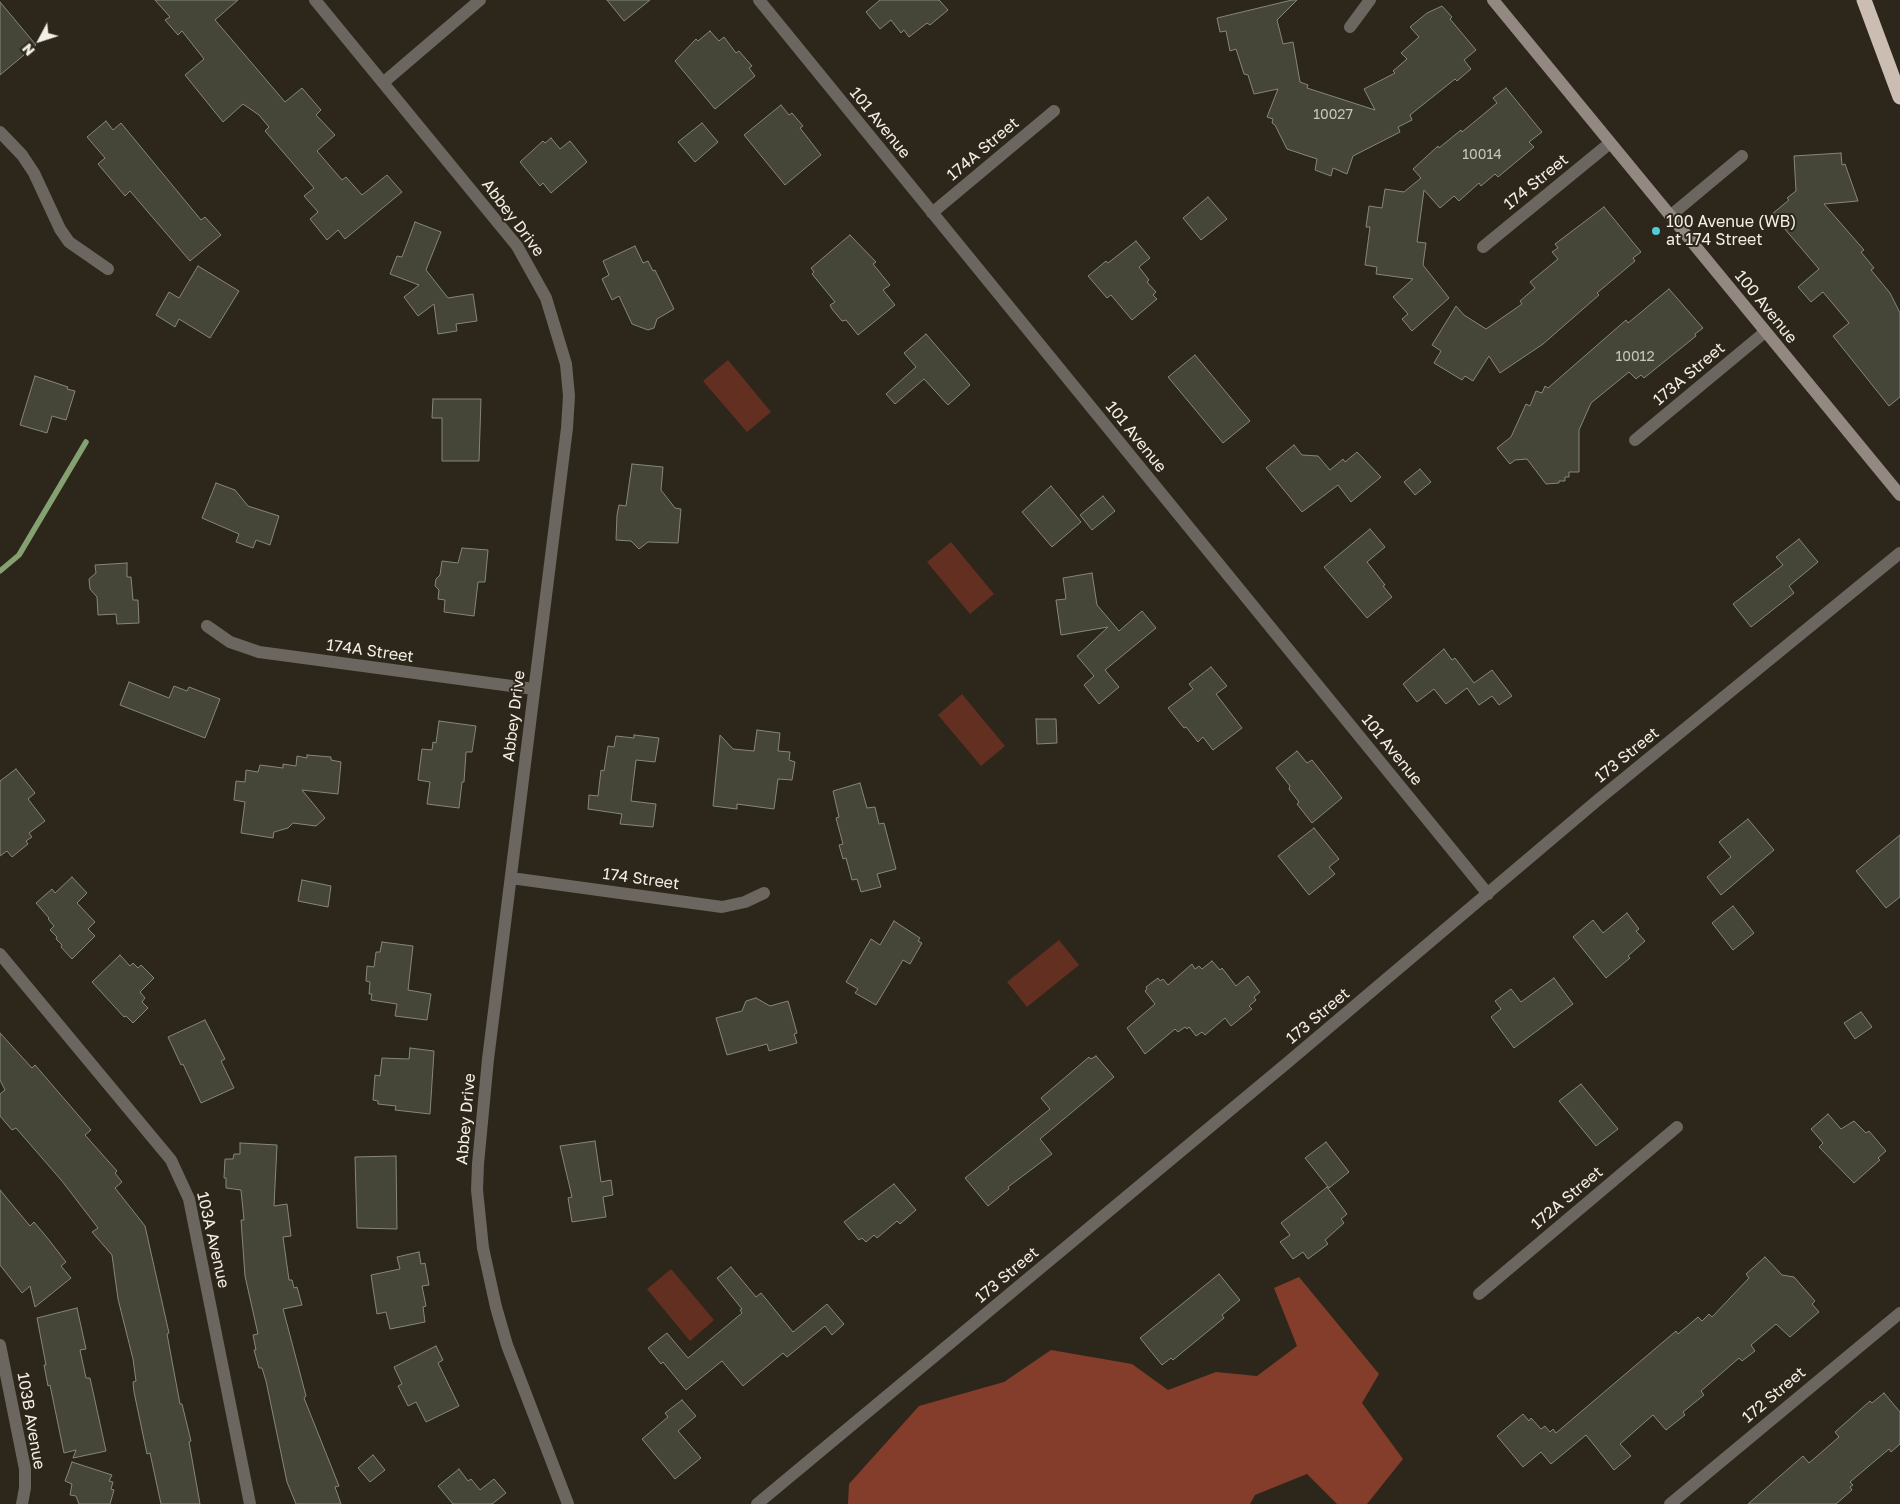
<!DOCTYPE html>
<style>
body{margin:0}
#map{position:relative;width:1900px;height:1504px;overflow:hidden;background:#2d271b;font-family:"Golos Text",sans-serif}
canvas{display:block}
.north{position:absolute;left:15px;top:15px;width:50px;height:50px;-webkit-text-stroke:4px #2d271b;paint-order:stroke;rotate:230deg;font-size:14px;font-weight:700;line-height:20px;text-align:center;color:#f3efe7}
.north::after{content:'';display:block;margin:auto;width:18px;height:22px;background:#f3efe7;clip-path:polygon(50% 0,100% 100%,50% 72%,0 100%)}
</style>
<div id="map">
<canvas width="1900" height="1504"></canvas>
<div class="north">N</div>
</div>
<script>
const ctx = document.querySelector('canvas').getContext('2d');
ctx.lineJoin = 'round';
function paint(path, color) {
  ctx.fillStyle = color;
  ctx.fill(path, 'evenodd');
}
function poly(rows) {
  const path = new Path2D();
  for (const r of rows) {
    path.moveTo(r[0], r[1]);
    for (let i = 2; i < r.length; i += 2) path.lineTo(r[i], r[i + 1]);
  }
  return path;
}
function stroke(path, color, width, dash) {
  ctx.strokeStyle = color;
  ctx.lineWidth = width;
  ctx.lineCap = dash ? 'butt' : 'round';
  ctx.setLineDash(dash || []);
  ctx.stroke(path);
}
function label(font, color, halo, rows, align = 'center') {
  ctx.font = font + ' "Golos Text",sans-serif';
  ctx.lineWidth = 4;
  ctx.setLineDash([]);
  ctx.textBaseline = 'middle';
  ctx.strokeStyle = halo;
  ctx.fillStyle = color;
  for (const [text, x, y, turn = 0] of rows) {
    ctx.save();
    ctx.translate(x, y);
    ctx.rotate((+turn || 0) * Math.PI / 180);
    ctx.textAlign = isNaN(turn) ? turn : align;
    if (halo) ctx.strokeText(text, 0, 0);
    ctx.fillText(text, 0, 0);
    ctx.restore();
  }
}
const green = poly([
 [728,360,771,412,747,432,703,381],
 [951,542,994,594,970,614,927,562],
 [962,694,1005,746,981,766,938,715],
 [1059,940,1079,965,1027,1007,1007,982],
 [671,1269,714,1320,690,1341,647,1289]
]);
const forest = poly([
 [1299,1277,1379,1374,1362,1403,1403,1459,1367,1504,1337,1504,1307,1474,1255,1495,1250,1504,848,1504,849,1484,919,1406,1004,1382,1051,1350,1132,1364,1168,1390,1216,1372,1257,1376,1297,1346,1274,1288]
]);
const stream = poly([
 [0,571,19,555,86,442]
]);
const building = poly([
 [155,0,238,0,215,20,285,102,302,88,321,110,316,115,335,135,317,151,342,180,346,177,362,195,387,175,402,192,345,239,338,230,327,240,310,219,318,212,304,196,314,188,265,131,269,127,259,115,243,104,223,122,185,75,204,59,182,31,178,35,165,20,170,17,155,0],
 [607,0,650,0,624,21,607,0],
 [880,0,939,0,948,10,930,25,927,23,909,37,904,30,901,33,891,20,880,29,866,12,880,0],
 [1292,0,1297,0,1277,20,1283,44,1293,42,1300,82,1308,85,1307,88,1375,110,1364,89,1395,73,1393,71,1407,59,1401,53,1419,37,1410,27,1427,13,1442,6,1452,17,1450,19,1476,50,1464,60,1471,69,1457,81,1455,79,1410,115,1412,120,1398,127,1400,132,1353,156,1347,174,1333,168,1331,176,1315,170,1317,159,1287,149,1275,125,1272,123,1273,119,1267,117,1278,89,1254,94,1248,75,1244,74,1236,49,1230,51,1226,31,1220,32,1217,18,1292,0],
 [0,2,36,45,0,75,0,2],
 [710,31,719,41,724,37,736,53,739,51,752,66,749,68,755,76,715,109,675,61,696,39,698,41,710,31],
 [1506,88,1542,132,1529,142,1534,147,1498,177,1495,174,1481,186,1479,183,1459,201,1454,196,1440,208,1424,190,1417,242,1426,243,1423,265,1449,298,1412,331,1402,319,1408,314,1393,297,1413,279,1376,274,1377,267,1365,265,1370,227,1366,227,1369,206,1382,208,1385,189,1404,192,1421,178,1413,169,1438,146,1439,148,1461,130,1462,132,1497,103,1493,98,1506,88],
 [781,105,789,115,792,113,803,126,800,128,821,155,785,185,744,135,781,105],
 [106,121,113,130,121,123,201,220,205,217,221,235,190,261,130,191,125,196,98,164,105,158,87,137,106,121],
 [702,123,718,142,695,162,678,142,702,123],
 [551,138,560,149,570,141,587,162,551,193,543,183,540,186,520,162,543,141,545,143,551,138],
 [1841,153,1842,165,1845,164,1858,201,1824,204,1864,250,1861,252,1874,268,1871,270,1890,293,1900,313,1900,397,1889,406,1833,336,1849,323,1823,292,1811,302,1798,287,1819,269,1772,214,1789,200,1787,198,1796,191,1794,156,1841,153],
 [1208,197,1227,219,1201,240,1183,218,1208,197],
 [1604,207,1641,252,1633,258,1635,261,1597,293,1599,295,1543,344,1500,373,1489,356,1473,381,1465,376,1462,380,1434,363,1441,351,1432,345,1456,306,1464,315,1486,329,1522,304,1520,301,1535,288,1530,282,1558,259,1552,252,1558,248,1555,244,1604,207],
 [415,222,441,232,426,270,448,298,473,294,477,321,456,324,457,331,438,334,434,304,418,316,404,297,419,285,390,274,397,256,402,257,415,222],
 [850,235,876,262,873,264,890,285,883,290,895,305,858,335,846,320,842,321,832,309,830,305,835,302,812,274,814,272,811,268,850,235],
 [1136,241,1150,258,1139,267,1149,280,1147,282,1156,292,1153,295,1157,299,1132,320,1111,295,1107,298,1088,276,1106,261,1108,263,1136,241],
 [635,246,643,263,648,261,653,271,655,270,674,309,657,319,654,328,648,330,632,324,619,296,612,300,602,279,609,275,603,261,635,246],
 [198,266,239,291,210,338,179,319,175,327,156,315,169,292,179,298,198,266],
 [1669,289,1703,328,1695,334,1696,336,1644,378,1641,375,1636,379,1629,372,1591,403,1579,430,1579,472,1569,472,1569,477,1565,477,1565,481,1559,481,1559,483,1546,484,1527,459,1515,460,1510,464,1497,448,1511,437,1526,404,1530,406,1536,391,1542,393,1545,386,1548,388,1626,320,1628,323,1669,289],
 [926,334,970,385,948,405,924,379,895,404,886,394,916,367,904,353,926,334],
 [1195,355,1250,421,1223,443,1168,377,1195,355],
 [35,376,68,387,67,389,75,391,66,420,52,416,47,433,20,425,35,376],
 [433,399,481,399,479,461,442,461,442,418,432,418,433,399],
 [1294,445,1302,455,1318,456,1330,470,1343,459,1345,462,1357,452,1381,477,1351,502,1338,485,1302,512,1266,468,1294,445],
 [632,464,663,467,661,490,675,508,681,509,678,543,648,542,639,549,631,541,616,540,617,515,619,505,626,506,632,464],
 [1420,469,1431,482,1415,495,1404,482,1420,469],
 [216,483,235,490,248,506,279,516,270,545,256,540,253,548,236,542,239,534,202,518,216,483],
 [1051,486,1081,522,1052,547,1022,512,1051,486],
 [1103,496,1115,511,1092,530,1080,515,1103,496],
 [1370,529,1385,547,1367,562,1385,585,1383,586,1392,597,1367,618,1324,567,1370,529],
 [1799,539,1818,562,1789,586,1794,593,1751,627,1733,604,1783,565,1776,557,1799,539],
 [462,548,488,550,485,582,478,582,474,616,444,612,445,600,438,599,439,590,435,586,436,579,440,575,442,561,458,563,462,548],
 [127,563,127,577,131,577,133,600,138,600,139,623,117,624,116,614,98,615,97,597,90,589,89,579,96,573,95,565,127,563],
 [1092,573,1097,605,1119,631,1142,611,1156,628,1105,670,1119,687,1099,704,1084,685,1094,676,1077,656,1108,627,1061,635,1056,600,1066,599,1063,578,1092,573],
 [1444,649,1452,660,1455,658,1474,683,1492,670,1512,696,1499,705,1492,696,1479,705,1467,688,1446,704,1434,689,1417,702,1403,684,1444,649],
 [1211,667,1227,686,1216,694,1242,728,1213,750,1203,737,1198,742,1186,727,1184,728,1168,708,1193,689,1189,684,1211,667],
 [129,682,169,698,174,686,187,691,189,687,220,699,205,738,120,705,129,682],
 [1036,719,1056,719,1057,743,1037,744,1036,719],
 [439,721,476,726,472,752,466,752,464,782,462,782,459,808,427,804,430,782,418,780,422,749,432,750,433,742,436,743,439,721],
 [757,730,780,733,778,751,790,752,789,760,795,762,792,780,778,779,774,809,737,804,737,809,713,806,720,735,733,749,754,751,757,730],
 [634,735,659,738,655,762,636,760,631,801,656,804,653,827,620,824,622,814,588,809,589,795,598,796,601,770,604,771,608,746,614,747,616,736,634,738,634,735],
 [1297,751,1307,763,1312,760,1342,798,1312,823,1297,804,1299,802,1289,789,1290,786,1276,768,1297,751],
 [307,755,331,757,331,760,341,762,338,794,302,790,325,818,316,826,293,823,288,828,274,832,273,838,241,833,245,802,234,800,236,781,245,782,246,770,258,772,260,765,283,768,283,764,296,766,297,756,307,758,307,755],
 [16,769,35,793,28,799,45,821,29,833,32,837,26,841,28,844,12,857,7,851,0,856,0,781,16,769],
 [860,783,867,808,875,807,879,824,884,823,896,869,877,874,881,887,861,892,857,879,852,880,846,858,843,859,839,845,843,844,836,818,839,817,833,791,860,783],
 [1748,819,1774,850,1721,895,1707,877,1731,857,1719,842,1748,819],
 [1314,828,1339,859,1329,867,1335,874,1309,895,1278,856,1314,828],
 [1900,835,1900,897,1886,908,1856,871,1900,835],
 [72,877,87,893,77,903,95,922,88,929,95,936,72,959,61,947,62,945,56,939,57,937,50,930,54,926,48,919,49,918,36,903,52,889,55,893,72,877],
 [302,880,331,886,328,907,298,901,302,880],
 [1733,906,1754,933,1733,950,1712,923,1733,906],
 [1627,913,1639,929,1636,931,1645,941,1628,956,1630,958,1606,978,1573,937,1593,920,1603,933,1627,913],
 [894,921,920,938,918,941,922,943,910,964,903,960,876,1005,855,993,858,989,846,982,871,939,880,945,894,921],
 [382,942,413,946,408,990,431,994,427,1020,395,1016,397,1004,371,1000,372,994,369,994,370,982,366,981,367,966,374,967,376,952,380,952,382,942],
 [120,955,130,966,133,963,138,968,141,965,154,978,140,992,145,998,142,1002,148,1008,133,1023,126,1016,124,1017,92,982,120,955],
 [1212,961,1220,970,1222,968,1236,986,1248,976,1260,992,1254,997,1256,1000,1249,1006,1252,1009,1231,1026,1225,1018,1205,1035,1202,1032,1196,1036,1189,1027,1187,1029,1185,1027,1178,1032,1175,1029,1145,1054,1127,1028,1155,1004,1145,991,1147,989,1146,987,1158,978,1160,981,1163,979,1168,985,1192,964,1195,969,1199,966,1202,969,1212,961],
 [1554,978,1573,1004,1514,1048,1491,1017,1501,1009,1495,1001,1511,989,1521,1002,1554,978],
 [756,998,770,1006,788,1001,797,1033,794,1034,797,1043,769,1051,767,1044,727,1055,716,1018,742,1011,746,1001,756,998],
 [1861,1012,1872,1027,1855,1039,1844,1023,1861,1012],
 [205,1020,225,1059,221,1061,234,1088,201,1103,183,1064,181,1065,168,1037,205,1020],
 [0,1033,32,1068,35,1065,91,1130,85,1135,117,1171,115,1173,122,1182,115,1188,145,1226,169,1333,167,1334,180,1404,182,1404,191,1441,189,1442,200,1504,161,1504,150,1453,147,1454,134,1392,133,1382,136,1381,133,1359,118,1299,112,1255,92,1232,98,1228,62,1181,16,1128,12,1130,0,1116,0,1094,5,1090,0,1080,0,1033],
 [410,1048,434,1051,430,1114,395,1110,396,1106,378,1104,378,1101,373,1100,375,1075,380,1076,382,1058,409,1059,410,1048],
 [1096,1056,1114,1077,1040,1139,1052,1154,1008,1187,1009,1189,988,1206,965,1178,1050,1109,1041,1098,1089,1057,1091,1059,1096,1056],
 [1581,1084,1618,1129,1596,1146,1559,1101,1581,1084],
 [1828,1114,1841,1129,1854,1121,1866,1133,1869,1131,1886,1151,1878,1158,1880,1160,1854,1183,1819,1147,1823,1143,1811,1129,1828,1114],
 [595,1141,601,1182,611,1180,613,1195,603,1197,606,1217,572,1222,568,1198,572,1197,560,1146,595,1141],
 [1326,1142,1349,1172,1329,1188,1305,1158,1326,1142],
 [240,1143,277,1145,274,1206,287,1204,291,1236,283,1237,289,1280,292,1280,294,1288,297,1287,302,1305,283,1309,306,1396,304,1398,339,1486,335,1487,341,1504,296,1504,287,1482,266,1381,262,1368,259,1368,254,1350,256,1350,253,1335,258,1334,245,1276,241,1220,244,1220,241,1190,226,1188,226,1178,224,1178,225,1159,233,1159,234,1154,240,1154,240,1143],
 [396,1156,397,1229,357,1228,355,1157,396,1156],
 [894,1184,916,1210,900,1224,897,1221,877,1238,874,1235,866,1242,862,1238,859,1240,844,1222,894,1184],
 [1327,1187,1347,1214,1341,1219,1344,1223,1325,1240,1328,1244,1308,1259,1303,1252,1293,1259,1280,1242,1290,1235,1281,1223,1327,1187],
 [0,1190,30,1226,34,1222,49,1240,66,1262,61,1266,71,1278,35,1307,30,1286,22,1293,0,1265,0,1190],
 [419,1252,421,1264,425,1263,429,1285,422,1286,426,1306,423,1307,425,1322,390,1329,386,1312,377,1314,371,1275,400,1269,397,1257,419,1252],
 [1765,1257,1782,1275,1794,1277,1815,1301,1812,1304,1819,1312,1790,1337,1776,1324,1751,1345,1755,1351,1742,1361,1739,1358,1701,1391,1704,1395,1683,1412,1685,1415,1666,1430,1653,1415,1620,1444,1631,1456,1614,1470,1586,1435,1551,1464,1541,1452,1523,1467,1497,1436,1523,1414,1529,1421,1531,1418,1541,1429,1545,1426,1550,1432,1553,1429,1556,1433,1676,1331,1678,1334,1698,1317,1702,1321,1709,1314,1712,1317,1749,1278,1746,1274,1765,1257],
 [731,1267,756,1297,761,1293,793,1332,827,1304,844,1324,832,1335,825,1326,787,1357,783,1353,743,1386,722,1361,686,1390,663,1362,661,1364,648,1348,667,1333,688,1358,742,1313,740,1310,742,1309,717,1278,731,1267],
 [1219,1274,1240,1300,1222,1315,1224,1318,1173,1360,1171,1358,1162,1365,1140,1338,1219,1274],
 [77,1308,86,1349,80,1350,86,1378,90,1378,106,1451,73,1458,76,1450,64,1453,50,1385,48,1386,44,1365,46,1365,37,1318,77,1308],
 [436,1346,443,1360,438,1363,459,1406,426,1422,416,1402,408,1406,398,1386,402,1384,394,1367,436,1346],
 [1884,1393,1900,1412,1900,1444,1891,1452,1889,1449,1850,1482,1853,1485,1850,1487,1852,1490,1836,1504,1748,1504,1803,1456,1809,1463,1839,1437,1835,1432,1870,1401,1872,1403,1884,1393],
 [682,1400,696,1416,678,1431,701,1458,675,1479,642,1439,668,1417,665,1413,682,1400],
 [373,1455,385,1470,370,1482,358,1468,373,1455],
 [72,1462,112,1475,109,1481,113,1482,111,1489,114,1490,110,1504,79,1504,76,1496,70,1495,72,1484,65,1481,72,1462],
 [459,1469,468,1481,471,1479,480,1490,494,1479,506,1493,492,1504,453,1504,438,1486,459,1469]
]);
const street = poly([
 [315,0,517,246,546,298,566,364,569,396,567,428,488,1059,478,1164,477,1190,483,1248,496,1307,507,1345,568,1504],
 [759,0,1488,894],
 [1350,27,1370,0],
 [384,82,480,0],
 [0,132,22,155,34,173,60,229,69,242,108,269],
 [932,213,1054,111],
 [1670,216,1742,156],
 [1483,247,1610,143],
 [1635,440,1765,332],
 [207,626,230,642,259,652,534,689],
 [511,878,722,907,745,902,764,893],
 [0,954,171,1160,189,1199,250,1504],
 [1479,1294,1677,1127],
 [0,1345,25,1469,25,1488,22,1504],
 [757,1504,1287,1063,1599,799,1900,553],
 [1670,1504,1900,1313]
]);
const secondary = poly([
 [1493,0,1900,495]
]);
const highway = poly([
 [1864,0,1900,97]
]);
const markers = [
 [1656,231,5,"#54cadd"]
];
const numberNames = [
 ["10027",1333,115],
 ["10014",1482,155],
 ["10012",1635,357]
];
const streetNames = [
 ["101 Avenue",880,123,51],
 ["174A Street",983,149,-40],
 ["174 Street",1536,182,-39],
 ["Abbey Drive",513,218,53],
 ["100 Avenue",1766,307,51],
 ["173A Street",1689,374,-40],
 ["101 Avenue",1136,437,51],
 ["174A Street",370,651,8],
 ["Abbey Drive",514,716,-83],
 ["101 Avenue",1392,750,51],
 ["173 Street",1627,755,-39],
 ["174 Street",641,879,8],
 ["173 Street",1318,1016,-40],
 ["Abbey Drive",466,1119,-85],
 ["172A Street",1567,1198,-40],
 ["103A Avenue",213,1240,77],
 ["173 Street",1007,1275,-40],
 ["172 Street",1774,1395,-40],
 ["103B Avenue",31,1421,80]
];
const poiNames = [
 ["100 Avenue (WB)",1666,222],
 ["at 174 Street",1666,240]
];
paint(green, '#632f21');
paint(forest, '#843d2a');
stroke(stream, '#85a172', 5.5);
paint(building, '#454638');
stroke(building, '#868777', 1);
stroke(street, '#6c6661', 12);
stroke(secondary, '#938982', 12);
stroke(highway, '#cbbdb1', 15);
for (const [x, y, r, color] of markers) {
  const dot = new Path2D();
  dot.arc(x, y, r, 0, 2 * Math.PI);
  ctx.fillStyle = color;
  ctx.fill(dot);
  stroke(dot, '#2d271b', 2);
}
label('14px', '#c8c5bb', null, numberNames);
label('16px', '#f3efe7', '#2d271b', streetNames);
label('16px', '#f3efe7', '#2d271b', poiNames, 'left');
</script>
